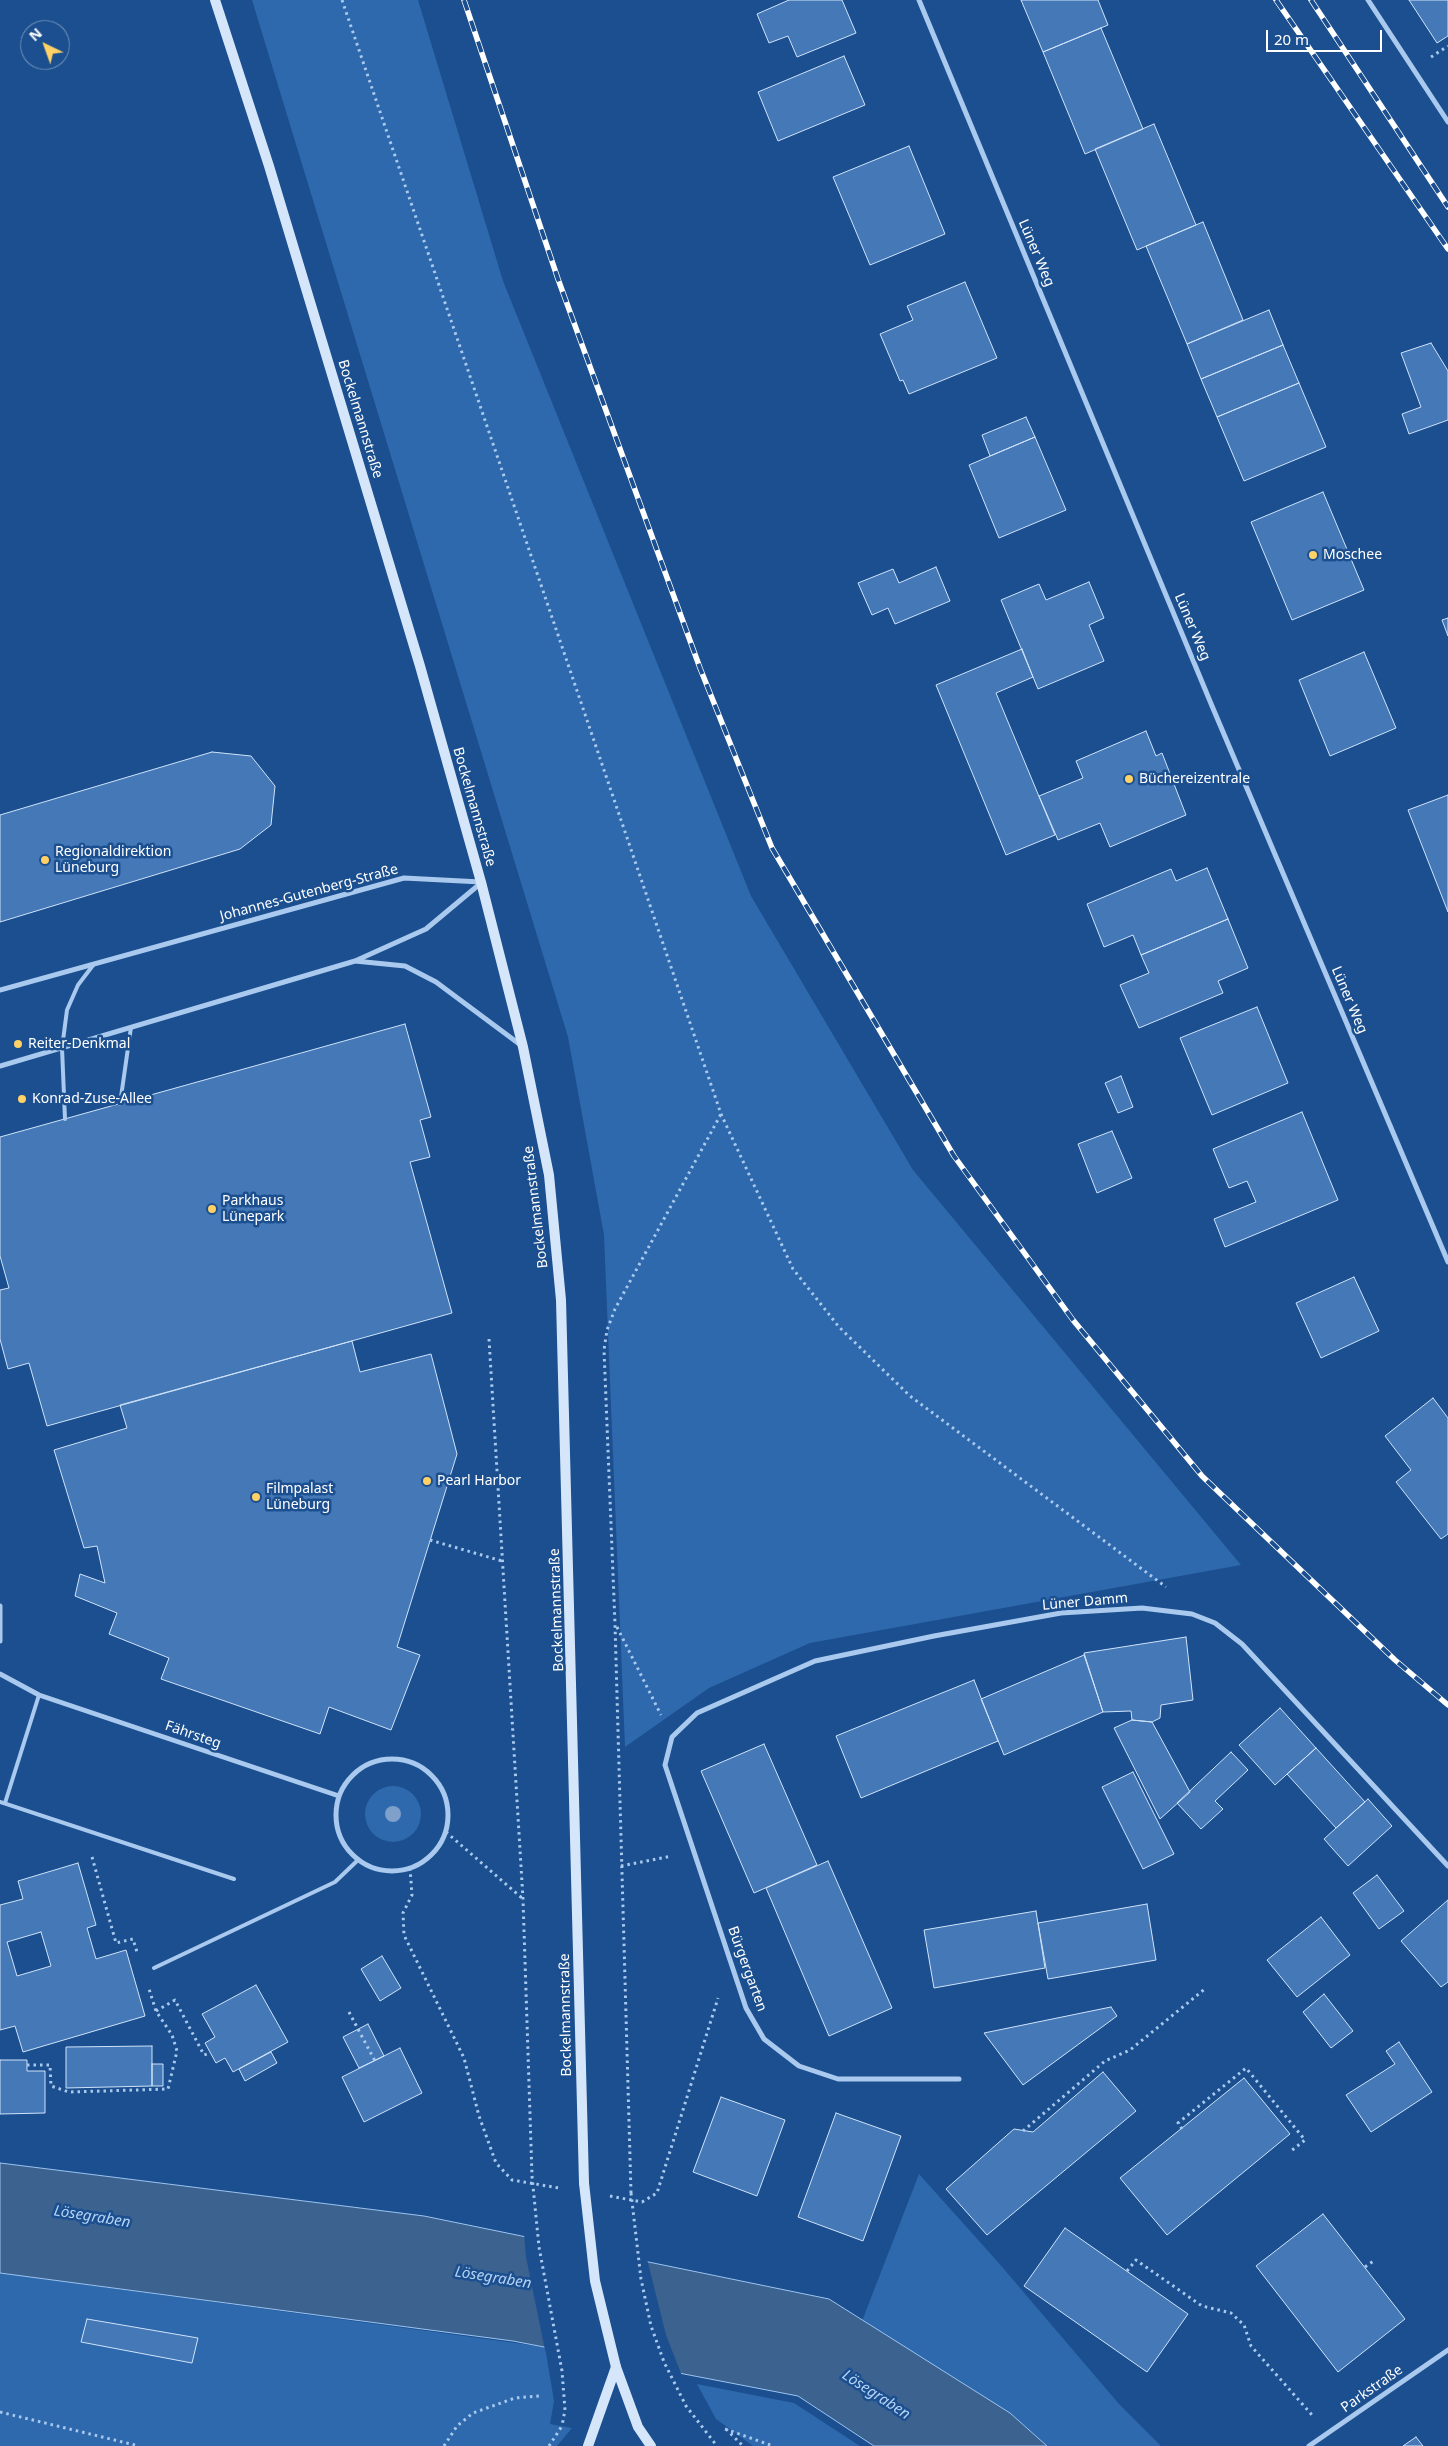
<!DOCTYPE html>
<meta charset="utf-8">
<style>
body{margin:0}
#map{position:relative;width:1448px;height:2446px;overflow:hidden;background:#1b4f8f;font-family:"Noto Sans",sans-serif}
canvas{display:block}
.north{position:absolute;left:20px;top:20px;width:50px;height:50px;box-sizing:border-box;background:#1b4f8f;border:1px solid #7695bc;border-radius:50%;rotate:318deg;font-size:14px;font-weight:700;line-height:20px;text-align:center;color:#fff}
.north::after{content:'';display:block;margin:auto;width:18px;height:22px;background:#ffd166;clip-path:polygon(50% 0,100% 100%,50% 72%,0 100%)}
.scale{position:absolute;left:1266px;top:30px;width:116px;height:22px;box-sizing:border-box;border:2px solid #fff;border-top:0;padding-left:6px;font-size:15px;line-height:18px;white-space:nowrap;color:#fff;-webkit-text-stroke:4px #1b4f8f;paint-order:stroke}
</style>
<div id="map">
<canvas width="1448" height="2446"></canvas>
<div class="north">N</div>
<div class="scale">20 m</div>
</div>
<script>
const ctx = document.querySelector('canvas').getContext('2d');
ctx.lineJoin = 'round';
function paint(path, color) {
  ctx.fillStyle = color;
  ctx.fill(path, 'evenodd');
}
function poly(rows) {
  const path = new Path2D();
  for (const r of rows) {
    if (r.length === 3) {
      path.moveTo(r[0] + r[2], r[1]);
      path.arc(r[0], r[1], r[2], 0, 2 * Math.PI);
      continue;
    }
    path.moveTo(r[0], r[1]);
    for (let i = 2; i < r.length; i += 2) path.lineTo(r[i], r[i + 1]);
  }
  return path;
}
function stroke(path, color, width, dash) {
  ctx.strokeStyle = color;
  ctx.lineWidth = width;
  ctx.lineCap = dash ? 'butt' : 'round';
  ctx.setLineDash(dash || []);
  ctx.stroke(path);
}
function label(font, color, halo, rows, align = 'center') {
  ctx.font = font + ' "Noto Sans",sans-serif';
  ctx.lineWidth = 5;
  ctx.setLineDash([]);
  ctx.textBaseline = 'middle';
  ctx.strokeStyle = halo;
  ctx.fillStyle = color;
  for (const [text, x, y, turn = 0] of rows) {
    ctx.save();
    ctx.translate(x, y);
    ctx.rotate((+turn || 0) * Math.PI / 180);
    ctx.textAlign = isNaN(turn) ? turn : align;
    if (halo) ctx.strokeText(text, 0, 0);
    ctx.fillText(text, 0, 0);
    ctx.restore();
  }
}
const green = poly([
 [252,0,418,0,503,281,751,896,913,1170,1241,1565,810,1643,709,1688,625,1747,604,1235,568,1037],
 [393,1814,28],
 [919,2174,997,2261,1119,2404,1161,2446,1047,2446,1010,2413,862,2321],
 [0,2273,545,2347,554,2401,550,2424,572,2428,557,2446,0,2446],
 [697,2384,794,2403,860,2446,753,2446,716,2419]
]);
const water = poly([
 [0,2163,424,2216,829,2299,1010,2413,1047,2446,874,2446,798,2396,513,2341,0,2273,0,2163]
]);
const pier = poly([
 [524,2233,647,2259,666,2335,682,2376,545,2350,526,2257]
]);
const building = poly([
 [789,0,842,0,856,33,797,57,788,36,769,43,757,14,789,0],
 [1021,0,1098,0,1108,25,1043,52,1021,0],
 [1409,0,1448,0,1448,36,1437,43,1409,0],
 [1101,28,1143,129,1085,154,1043,52,1101,28],
 [844,56,865,105,778,141,758,92,844,56],
 [1154,124,1196,225,1137,250,1095,149,1154,124],
 [909,146,945,234,870,265,833,177,909,146],
 [1203,222,1243,320,1187,344,1146,246,1203,222],
 [965,282,997,358,909,394,903,380,900,381,880,334,913,320,907,306,965,282],
 [1269,310,1283,345,1201,379,1187,344,1269,310],
 [1431,343,1448,371,1448,420,1409,434,1402,414,1421,407,1401,353,1431,343],
 [1283,345,1299,383,1217,417,1201,379,1283,345],
 [1299,383,1326,447,1244,481,1217,417,1299,383],
 [1026,417,1035,437,990,456,982,435,1026,417],
 [1035,437,1066,510,999,538,969,465,1035,437],
 [1323,492,1364,590,1292,620,1251,522,1323,492],
 [936,567,950,601,895,624,888,608,872,615,858,583,893,569,899,583,936,567],
 [1089,582,1104,618,1089,625,1104,661,1038,689,1001,600,1039,584,1046,600,1089,582],
 [1448,618,1448,636,1442,620,1448,618],
 [1022,649,1033,677,996,693,1055,835,1006,855,936,685,1022,649],
 [1364,652,1396,728,1330,756,1299,680,1364,652],
 [1146,731,1156,756,1162,753,1186,815,1110,847,1100,823,1058,840,1039,796,1083,778,1076,761,1146,731],
 [212,752,251,756,275,786,271,825,240,849,0,922,0,815,212,752],
 [1448,795,1448,912,1408,810,1448,795],
 [1207,868,1228,919,1141,955,1133,935,1104,947,1087,904,1171,869,1176,881,1207,868],
 [1228,919,1248,968,1218,981,1223,993,1139,1028,1120,985,1149,973,1141,955,1228,919],
 [1257,1007,1288,1083,1212,1115,1180,1038,1257,1007],
 [405,1024,431,1117,420,1120,430,1157,410,1162,452,1313,47,1426,29,1363,8,1369,0,1339,0,1290,9,1288,0,1256,0,1137,405,1024],
 [1121,1076,1133,1107,1118,1113,1105,1083,1121,1076],
 [1302,1112,1338,1200,1225,1247,1214,1219,1256,1202,1247,1181,1229,1188,1213,1149,1302,1112],
 [1112,1131,1132,1178,1097,1193,1078,1144,1112,1131],
 [1354,1277,1379,1331,1321,1358,1296,1303,1354,1277],
 [352,1341,360,1372,431,1354,457,1454,397,1647,420,1655,391,1730,329,1707,320,1734,161,1679,169,1658,109,1634,117,1613,75,1596,80,1574,105,1583,97,1546,84,1548,54,1450,127,1428,120,1405,352,1341],
 [1433,1398,1448,1418,1448,1534,1441,1539,1396,1482,1411,1470,1385,1436,1433,1398],
 [1186,1637,1193,1700,1161,1705,1160,1718,1152,1722,1132,1720,1131,1711,1103,1712,1084,1653,1186,1637],
 [1084,1655,1103,1712,1004,1755,981,1699,1084,1655],
 [974,1680,998,1741,861,1798,836,1736,974,1680],
 [1280,1708,1316,1748,1275,1785,1239,1745,1280,1708],
 [1132,1720,1152,1722,1190,1792,1160,1819,1114,1728,1132,1720],
 [764,1744,817,1865,754,1893,701,1771,764,1744],
 [1316,1748,1365,1802,1336,1828,1287,1774,1316,1748],
 [1231,1752,1248,1770,1215,1801,1223,1809,1201,1829,1177,1803,1231,1752],
 [1133,1772,1174,1854,1143,1869,1102,1787,1133,1772],
 [1368,1799,1392,1826,1348,1866,1324,1839,1368,1799],
 [828,1861,892,2008,829,2036,766,1888,828,1861],
 [78,1863,96,1925,87,1928,96,1959,126,1950,145,2016,23,2052,15,2026,0,2030,0,1905,23,1899,18,1881,78,1863],
 [41,1932,51,1966,17,1976,7,1942,41,1932],
 [1377,1875,1404,1911,1379,1929,1353,1893,1377,1875],
 [1448,1900,1448,1982,1441,1987,1401,1941,1448,1900],
 [1147,1904,1156,1960,1048,1979,1038,1923,1147,1904],
 [1036,1911,1045,1968,934,1988,924,1930,1036,1911],
 [1321,1917,1350,1955,1297,1997,1267,1960,1321,1917],
 [382,1956,401,1988,380,2001,361,1969,382,1956],
 [256,1985,288,2042,233,2072,225,2058,216,2063,205,2043,215,2037,202,2014,256,1985],
 [1324,1994,1353,2031,1331,2048,1303,2012,1324,1994],
 [1111,2007,1117,2016,1023,2085,984,2033,1111,2007],
 [368,2024,384,2056,359,2068,343,2037,368,2024],
 [1399,2042,1432,2092,1371,2132,1346,2095,1395,2064,1386,2051,1399,2042],
 [152,2046,152,2086,66,2088,66,2047,152,2046],
 [400,2048,422,2093,364,2122,342,2077,400,2048],
 [271,2052,277,2063,245,2081,239,2069,271,2052],
 [0,2060,27,2060,27,2071,45,2071,45,2113,0,2114,0,2060],
 [152,2064,163,2064,163,2086,152,2086,152,2064],
 [1103,2072,1136,2111,987,2235,946,2189,1014,2129,1033,2132,1103,2072],
 [1244,2078,1290,2134,1167,2235,1120,2178,1244,2078],
 [721,2097,785,2120,757,2196,693,2172,721,2097],
 [836,2113,901,2136,863,2241,798,2217,836,2113],
 [1323,2214,1405,2319,1338,2372,1256,2266,1323,2214],
 [1065,2228,1188,2314,1147,2372,1024,2286,1065,2228],
 [87,2319,198,2338,192,2363,81,2342,87,2319],
 [1416,2437,1423,2446,1403,2446,1416,2437]
]);
const path = poly([
 [342,0,721,1114,793,1269,839,1327,910,1396,1166,1587],
 [1431,57,1448,46],
 [489,1339,523,1899,532,2176],
 [430,1540,502,1561],
 [617,1627,661,1715],
 [446,1832,523,1899],
 [92,1857,116,1943,133,1939,137,1952],
 [621,1866,672,1856],
 [410,1868,412,1895,403,1913,404,1935,464,2058,479,2116,496,2163,512,2180,559,2188],
 [156,2011,175,2000,204,2055,210,2053],
 [349,2012,375,2061],
 [27,2065,50,2065,51,2086,69,2092,168,2089,177,2051,172,2035,156,2011,149,1989],
 [1182,2129,1178,2123,1246,2068,1305,2140,1291,2151],
 [1023,2131,1105,2061,1130,2050,1206,1988],
 [631,2193,615,1624,604,1350,607,1330,615,1309,721,1114],
 [610,2196,642,2202,657,2193,718,1998],
 [1365,2267,1375,2260],
 [1127,2271,1136,2260,1202,2306,1231,2313,1244,2325,1251,2346,1312,2415],
 [0,2412,139,2446],
 [725,2429,773,2446],
 [726,2429,743,2446],
 [444,2446,457,2426,473,2413,515,2398,539,2396],
 [549,2446,562,2426]
]);
const lane = poly([
 [120,1104,131,1027],
 [65,1119,62,1048,67,1010,78,985,94,964],
 [0,1802,234,1879],
 [5,1803,39,1695],
 [154,1968,335,1882,358,1860]
]);
const street = poly([
 [919,0,1212,706,1448,1262],
 [1368,0,1448,122],
 [355,961,405,966,436,982,522,1046],
 [0,990,404,878,481,882],
 [0,1066,355,961,426,929,481,883],
 [0,1606,0,1641],
 [0,1674,39,1695,339,1796],
 [392,1815,56],
 [959,2079,838,2079,799,2066,764,2039,746,2008,665,1765,672,1737,697,1713,815,1661,934,1636,1061,1613,1142,1608,1192,1614,1215,1623,1242,1644,1448,1866],
 [1309,2446,1448,2350]
]);
const secondary = poly([
 [215,0,269,166,420,666,481,882,523,1047,549,1175,561,1300,584,2183],
 [616,2367,638,2427,651,2446],
 [588,2446,616,2367]
]);
const rail = poly([
 [464,0,558,279,700,668,772,848,954,1156,1073,1320,1202,1476,1395,1660,1448,1705],
 [1276,0,1448,249],
 [1311,0,1448,207]
]);
const pathBridge = poly([
 [532,2176,539,2247,562,2371,565,2410,562,2426],
 [631,2193,641,2279,651,2326,664,2362,686,2406,717,2446]
]);
const secondaryBridge = poly([
 [584,2183,595,2281,616,2367]
]);
const trees = [
 [393,1814]
];
const markers = [
 [1313,555,5,"#ffd166"],
 [1129,779,5,"#ffd166"],
 [45,860,5,"#ffd166"],
 [18,1044,5,"#ffd166"],
 [22,1099,5,"#ffd166"],
 [212,1209,5,"#ffd166"],
 [427,1481,5,"#ffd166"],
 [256,1497,5,"#ffd166"]
];
const streetNames = [
 ["Lüner Weg",1036,253,67],
 ["Bockelmannstraße",360,419,73],
 ["Lüner Weg",1192,627,67],
 ["Bockelmannstraße",474,807,74],
 ["Johannes-Gutenberg-Straße",309,893,-15],
 ["Lüner Weg",1349,1000,67],
 ["Bockelmannstraße",536,1207,-97],
 ["Lüner Damm",1085,1602,-5],
 ["Bockelmannstraße",557,1610,-92],
 ["Fährsteg",193,1735,19],
 ["Bürgergarten",747,1969,70],
 ["Bockelmannstraße",566,2015,-91],
 ["Parkstraße",1372,2389,-35]
];
const poiNames = [
 ["Moschee",1323,555],
 ["Büchereizentrale",1139,779],
 ["Regionaldirektion",55,852],
 ["Lüneburg",55,868],
 ["Reiter-Denkmal",28,1044],
 ["Konrad-Zuse-Allee",32,1099],
 ["Parkhaus",222,1201],
 ["Lünepark",222,1217],
 ["Pearl Harbor",437,1481],
 ["Filmpalast",266,1489],
 ["Lüneburg",266,1505]
];
const waterNames = [
 ["Lösegraben",92,2217,9],
 ["Lösegraben",493,2278,9],
 ["Lösegraben",876,2395,33]
];
paint(green, '#2e69ad');
paint(water, '#3c6290');
stroke(water, '#9cc4f0', 1);
paint(pier, '#1b4f8f');
paint(building, '#4478b7');
stroke(building, '#cfe3fa', 1);
stroke(path, '#a9c9ee', 3, [2.5, 4]);
stroke(lane, '#a9c9ee', 4);
stroke(street, '#a9c9ee', 5);
stroke(secondary, '#d6e6fa', 10);
stroke(rail, '#fff', 5.5);
stroke(rail, '#1b4f8f', 4, [11]);
stroke(pathBridge, '#a9c9ee', 3, [2.5, 4]);
stroke(secondaryBridge, '#d6e6fa', 10);
ctx.fillStyle = '#7ea0ca';
for (const [x, y] of trees) {
  ctx.beginPath();
  ctx.arc(x, y, 8, 0, 2 * Math.PI);
  ctx.fill();
}
for (const [x, y, r, color] of markers) {
  const dot = new Path2D();
  dot.arc(x, y, r, 0, 2 * Math.PI);
  ctx.fillStyle = color;
  ctx.fill(dot);
  stroke(dot, '#1b4f8f', 2);
}
label('14px', '#fff', '#1b4f8f', streetNames);
label('14px', '#fff', '#1b4f8f', poiNames, 'left');
label('italic 15px', '#b5d3f5', '#1b4f8f', waterNames);
</script>
